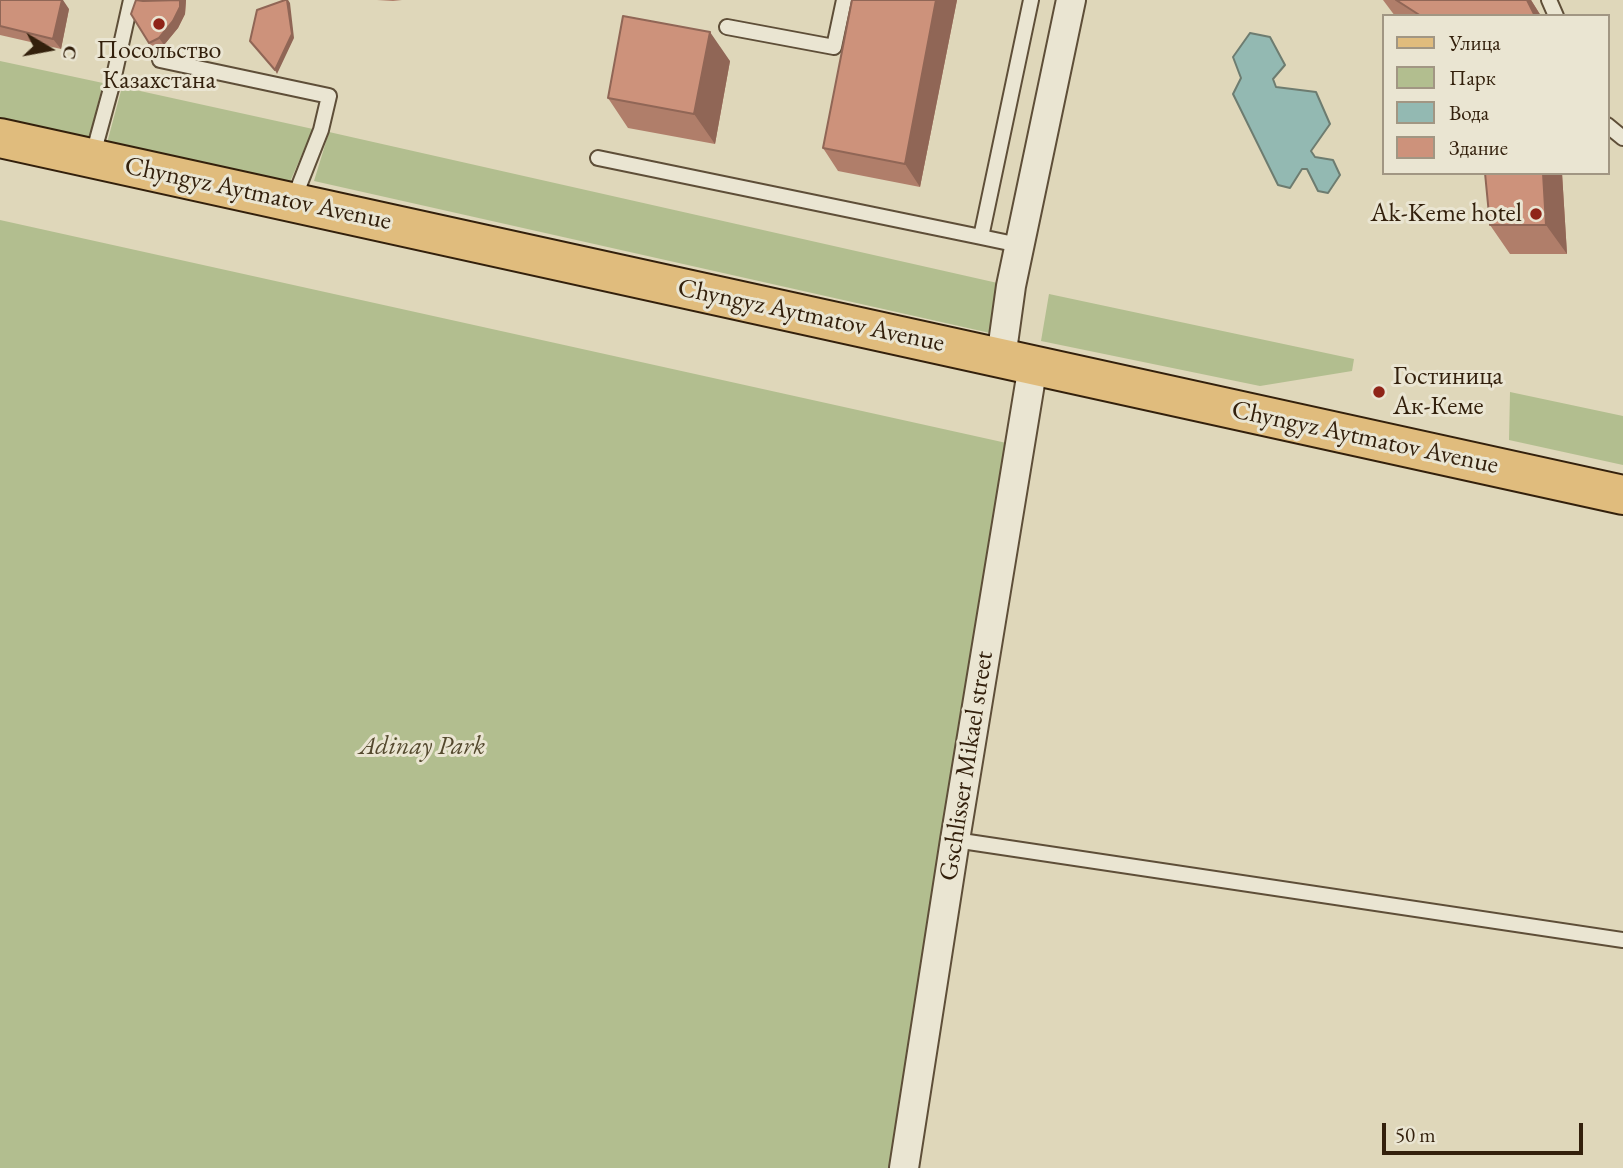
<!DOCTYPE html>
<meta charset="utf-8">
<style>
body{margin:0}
#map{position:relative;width:1623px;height:1168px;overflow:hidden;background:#dfd7ba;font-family:"EB Garamond",serif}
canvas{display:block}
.legend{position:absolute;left:1382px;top:14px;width:228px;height:161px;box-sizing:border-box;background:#eae5d2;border:2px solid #a19683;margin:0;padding:9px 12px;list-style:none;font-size:21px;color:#33200c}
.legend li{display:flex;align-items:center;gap:14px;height:35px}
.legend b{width:35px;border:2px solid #a19683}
.north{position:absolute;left:14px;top:14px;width:70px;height:70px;-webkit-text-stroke:5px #eae5d2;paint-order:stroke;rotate:100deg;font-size:19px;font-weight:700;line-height:28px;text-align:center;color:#33200c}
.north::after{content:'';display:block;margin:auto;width:24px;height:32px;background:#33200c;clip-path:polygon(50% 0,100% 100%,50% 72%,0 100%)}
.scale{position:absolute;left:1382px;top:1123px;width:201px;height:32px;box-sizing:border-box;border:4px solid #33200c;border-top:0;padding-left:9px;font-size:21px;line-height:24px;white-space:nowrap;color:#33200c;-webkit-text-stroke:5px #eae5d2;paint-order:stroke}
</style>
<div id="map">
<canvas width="1623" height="1168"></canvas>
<ul class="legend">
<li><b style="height:9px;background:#e0bc7d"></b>Улица</li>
<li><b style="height:19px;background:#b2be8f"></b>Парк</li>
<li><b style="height:19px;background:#93b9b2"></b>Вода</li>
<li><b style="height:19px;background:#cd927b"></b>Здание</li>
</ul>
<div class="north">С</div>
<div class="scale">50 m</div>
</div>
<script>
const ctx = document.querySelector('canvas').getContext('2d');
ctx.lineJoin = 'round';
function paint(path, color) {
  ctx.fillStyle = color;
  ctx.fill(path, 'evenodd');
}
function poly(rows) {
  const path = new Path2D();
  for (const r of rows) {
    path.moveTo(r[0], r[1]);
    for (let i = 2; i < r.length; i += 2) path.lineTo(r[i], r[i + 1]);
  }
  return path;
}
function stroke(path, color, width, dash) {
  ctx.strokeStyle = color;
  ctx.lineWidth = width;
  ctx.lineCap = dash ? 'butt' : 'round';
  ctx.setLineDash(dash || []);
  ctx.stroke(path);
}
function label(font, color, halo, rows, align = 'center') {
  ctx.font = font + ' "EB Garamond",serif';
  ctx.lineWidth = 6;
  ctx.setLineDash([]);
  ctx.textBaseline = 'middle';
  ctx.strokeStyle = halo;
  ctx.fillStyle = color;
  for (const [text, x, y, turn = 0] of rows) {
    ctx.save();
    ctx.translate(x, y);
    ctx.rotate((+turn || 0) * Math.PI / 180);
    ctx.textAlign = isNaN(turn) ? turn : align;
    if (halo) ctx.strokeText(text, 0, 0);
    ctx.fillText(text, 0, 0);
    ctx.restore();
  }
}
const green = poly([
 [0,61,103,83,89,139,0,120],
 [122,87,313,129,289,184,107,143],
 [329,132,1002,284,990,333,314,181],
 [0,220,1011,444,898,1168,0,1168],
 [1049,294,1354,359,1352,371,1260,386,1041,341],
 [1510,392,1623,416,1623,465,1509,440]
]);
const water = poly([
 [1250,33,1270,37,1285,65,1273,79,1276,87,1316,92,1330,124,1311,151,1315,157,1333,160,1340,175,1328,193,1318,191,1307,169,1302,169,1290,188,1278,185,1233,94,1241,78,1233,57,1250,33]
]);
const service = poly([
 [1549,0,1556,16],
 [727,27,834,47,844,0],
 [160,60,329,96,321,130,293,201],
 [1607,125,1623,138],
 [92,158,112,85,131,0],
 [598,158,981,237],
 [1019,245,981,237,1031,0],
 [955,840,1623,940]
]);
const minor = poly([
 [1001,358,1011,286,1071,0],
 [904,1168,955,840,1033,365]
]);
const primary = poly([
 [0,138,1623,495]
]);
const wall = poly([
 [0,0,69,9,61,49,0,35],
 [143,0,186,0,185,14,178,28,164,45,154,50,149,43],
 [377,0,402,0,393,1],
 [852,0,957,0,920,187,838,171,823,148],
 [1383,0,1531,0,1541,16,1395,16],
 [730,61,715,144,628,128,608,98],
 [1485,173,1562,173,1567,254,1510,254,1490,225]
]);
const shadedWall = poly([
 [62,0,63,0,69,9,61,49,53,39],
 [180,0,186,0,185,14,178,28,164,45,159,38],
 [288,0,290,3,294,38,277,74,275,70],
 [936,0,957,0,920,187,905,164],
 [1527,0,1531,0,1541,16,1535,16],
 [710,32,730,61,715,144,694,114],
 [1543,173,1562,173,1567,254,1546,225]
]);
const building = poly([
 [0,0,62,0,53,39,0,26,0,0],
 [136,0,143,1,180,0,180,7,173,21,159,38,149,43,131,14,136,0],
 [285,0,287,0,292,34,275,70,250,41,257,10,285,0],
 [852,0,936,0,905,164,823,148,852,0],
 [1396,0,1527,0,1535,16,1421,16,1396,0],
 [623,16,710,32,694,114,608,98,623,16],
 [1485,173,1543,173,1546,225,1490,225,1485,173]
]);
const markers = [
 [159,24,7,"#8f2418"],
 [1536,214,7,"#8f2418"],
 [1379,392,7,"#8f2418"]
];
const poiNames = [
 ["Посольство",159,51],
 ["Казахстана",159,81],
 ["Ak-Keme hotel",1522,214,"right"],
 ["Гостиница",1393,377,"left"],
 ["Ак-Кеме",1393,407,"left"]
];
const streetNames = [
 ["Chyngyz Aytmatov Avenue",258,194,12],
 ["Chyngyz Aytmatov Avenue",811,316,12],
 ["Chyngyz Aytmatov Avenue",1365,438,12],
 ["Gschlisser Mikael street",967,766,-81]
];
const parkNames = [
 ["Adinay Park",422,747]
];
paint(green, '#b2be8f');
paint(water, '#93b9b2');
stroke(water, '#6d7c70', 2);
stroke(service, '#5e4e38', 18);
stroke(minor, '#5e4e38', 32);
stroke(primary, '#33200c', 42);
stroke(service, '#eae5d2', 14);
stroke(minor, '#eae5d2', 28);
stroke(primary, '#e0bc7d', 38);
paint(wall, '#b07e6a');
paint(shadedWall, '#906656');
paint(building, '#cd927b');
stroke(building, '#906656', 2);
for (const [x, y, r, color] of markers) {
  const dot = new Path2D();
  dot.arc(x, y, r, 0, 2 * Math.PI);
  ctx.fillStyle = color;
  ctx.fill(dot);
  stroke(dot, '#eae5d2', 2.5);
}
label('26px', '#33200c', '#eae5d2', poiNames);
label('26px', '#33200c', '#eae5d2', streetNames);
label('italic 26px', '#53482d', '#eae5d2', parkNames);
</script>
